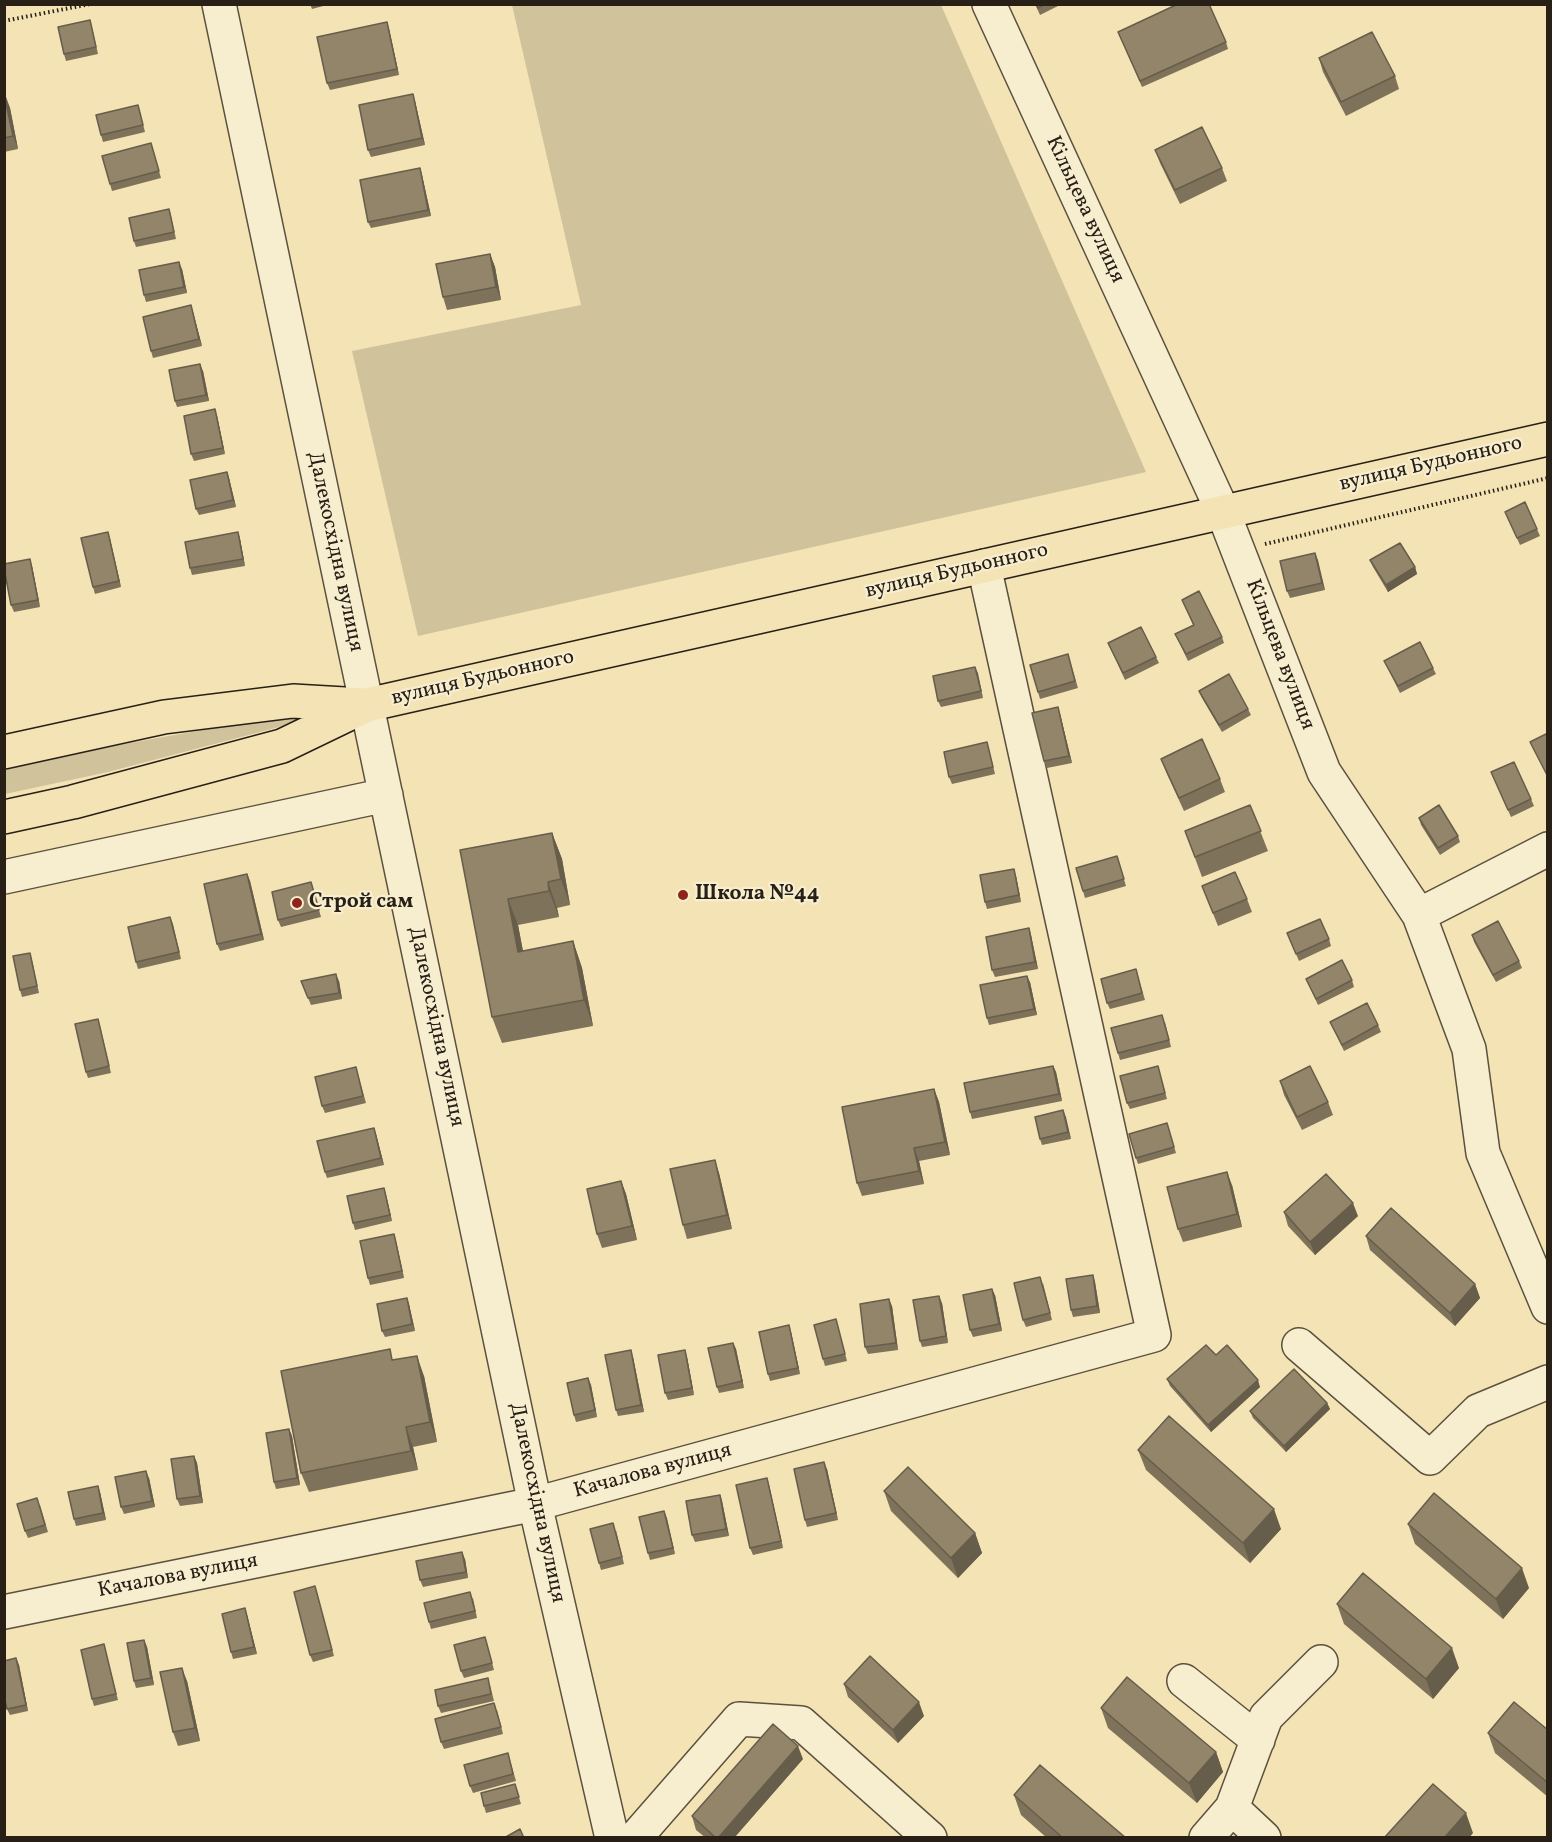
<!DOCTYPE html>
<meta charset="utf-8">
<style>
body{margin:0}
#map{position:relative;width:1552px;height:1842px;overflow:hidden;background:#f3e3b5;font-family:Vollkorn,serif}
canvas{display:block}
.frame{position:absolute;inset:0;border:6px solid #282017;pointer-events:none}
</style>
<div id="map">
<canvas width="1552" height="1842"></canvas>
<div class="frame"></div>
</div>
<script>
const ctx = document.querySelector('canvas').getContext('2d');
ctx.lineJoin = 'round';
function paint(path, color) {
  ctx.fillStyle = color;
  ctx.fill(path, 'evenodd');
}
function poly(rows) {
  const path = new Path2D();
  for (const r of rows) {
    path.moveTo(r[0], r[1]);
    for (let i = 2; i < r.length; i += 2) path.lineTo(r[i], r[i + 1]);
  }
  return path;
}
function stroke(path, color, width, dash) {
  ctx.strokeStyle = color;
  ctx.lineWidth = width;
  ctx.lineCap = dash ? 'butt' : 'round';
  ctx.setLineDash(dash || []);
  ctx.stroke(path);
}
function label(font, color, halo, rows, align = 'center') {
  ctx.font = font + ' Vollkorn,serif';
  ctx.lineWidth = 4.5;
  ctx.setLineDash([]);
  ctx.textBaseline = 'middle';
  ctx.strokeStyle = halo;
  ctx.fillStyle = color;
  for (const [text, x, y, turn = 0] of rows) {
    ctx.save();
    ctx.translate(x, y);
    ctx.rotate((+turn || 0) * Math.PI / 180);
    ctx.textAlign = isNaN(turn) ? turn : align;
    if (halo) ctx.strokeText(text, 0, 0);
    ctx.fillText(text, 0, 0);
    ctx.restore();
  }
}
const green = poly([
 [512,5,941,5,1146,472,418,636,352,351,581,305],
 [298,713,298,722,108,772,5,794,4,770,102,748]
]);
const path = poly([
 [4,21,90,4],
 [1265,544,1548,478]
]);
const minor = poly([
 [219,4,535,1504,612,1838],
 [989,4,1223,512,1324,772,1419,915,1469,1049,1483,1153,1548,1307],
 [4,877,386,795],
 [1419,915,1548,849],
 [1299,1345,1430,1458,1478,1411,1548,1382],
 [4,1612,535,1504,1154,1335,984,566],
 [1184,1681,1258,1740],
 [1232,1808,1264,1838],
 [635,1838,739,1719,801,1723,930,1838],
 [1206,1838,1232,1808,1266,1717,1321,1662]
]);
const major = poly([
 [4,752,164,717,293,701,362,705],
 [4,817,73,802,282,746,367,705,1548,439]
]);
const wall = poly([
 [310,4,331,4,312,9],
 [1035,4,1062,4,1040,15],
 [90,20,92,27,98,54,66,61,64,54],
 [387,22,389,29,399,75,330,90,327,83],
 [1118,32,1226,42,1228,49,1142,87],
 [1319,58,1395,76,1399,89,1346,116,1323,72],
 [4,94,10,108,18,149,4,152],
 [415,101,425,145,371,157,368,150],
 [140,112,145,132,103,142,101,135],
 [151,143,161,178,112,191,110,184],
 [1155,150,1222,168,1227,181,1180,204,1160,163],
 [420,168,422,175,431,216,371,228,368,222],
 [169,209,171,216,176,239,136,247,134,241],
 [490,254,495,267,501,300,447,310,443,297],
 [182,269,187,293,146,302,144,295],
 [191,305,202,346,153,358,151,351],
 [203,371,209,401,177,407,175,401],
 [217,416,225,454,194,461,191,454],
 [227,472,229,478,236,507,199,515,196,509],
 [1505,512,1537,529,1540,536,1520,545],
 [108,532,110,539,121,587,95,594,93,587],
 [238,532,240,539,245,566,192,575,190,568],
 [1315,553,1325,590,1290,598,1287,591],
 [1370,560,1415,567,1417,574,1388,592,1373,567],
 [32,566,40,607,14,612,11,605],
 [1182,600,1222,637,1224,643,1188,661,1175,634,1193,625],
 [1108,643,1156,657,1159,663,1125,680],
 [1068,654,1078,688,1040,699,1038,692],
 [1384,661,1433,668,1436,674,1400,693],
 [975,667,983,698,941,707,938,701],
 [1199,691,1248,709,1251,715,1222,732,1202,698],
 [1060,714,1072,763,1047,768,1044,761],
 [989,749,995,774,952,784,949,777],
 [1161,759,1220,779,1225,792,1184,811,1166,772],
 [1491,772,1531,799,1534,806,1511,817],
 [1250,805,1268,851,1202,877,1185,831],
 [1419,818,1458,836,1460,842,1440,855,1421,825],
 [552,833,562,859,570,905,557,908,559,917,518,925,523,951,573,941,582,968,593,1026,502,1043,492,1017,460,850],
 [1119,863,1126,886,1085,898,1083,891],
 [247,874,250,881,264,940,220,951,217,944],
 [1016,876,1021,902,987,909,985,902],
 [311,882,321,917,281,927,278,920],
 [1202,886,1247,899,1252,912,1218,926],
 [170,917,181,959,138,969,136,962],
 [1029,928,1031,935,1038,969,995,977,992,970],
 [1472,935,1519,961,1522,968,1496,982,1474,942],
 [1329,939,1331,946,1299,961,1290,940],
 [30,953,32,960,39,993,22,997,20,990],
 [1136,969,1145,1000,1110,1009,1107,1003],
 [1306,979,1352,980,1354,987,1318,1005],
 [301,981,339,981,342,999,311,1005],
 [1030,982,1037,1015,989,1025,987,1018],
 [98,1019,100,1026,111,1073,88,1078,86,1072],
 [1165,1022,1171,1047,1120,1060,1118,1053],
 [1330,1022,1378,1025,1381,1032,1344,1051],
 [1053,1066,1056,1072,1062,1101,972,1119,970,1112],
 [1158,1066,1167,1099,1130,1109,1127,1103],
 [356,1067,366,1103,325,1113,322,1106],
 [1280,1081,1328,1102,1333,1115,1302,1130,1284,1095],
 [934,1089,939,1102,950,1155,919,1161,924,1184,862,1196,857,1183],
 [1063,1110,1071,1139,1042,1145,1040,1139],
 [1169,1129,1176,1153,1138,1164,1136,1158],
 [376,1134,384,1165,327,1178,325,1172],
 [719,1173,732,1229,687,1239,683,1225],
 [621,1181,626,1194,637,1240,602,1248,597,1234],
 [1232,1185,1242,1227,1183,1242,1178,1229],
 [384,1188,386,1195,392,1221,355,1230,353,1223],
 [1284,1212,1358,1216,1315,1255,1288,1226],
 [394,1234,396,1241,404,1278,370,1285,368,1278],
 [1366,1236,1475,1284,1480,1298,1455,1326,1370,1250],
 [1093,1275,1095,1282,1100,1313,1073,1317,1071,1310],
 [1043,1283,1052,1320,1026,1327,1023,1320],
 [995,1295,1002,1331,973,1337,970,1330],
 [407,1298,409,1304,415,1331,385,1337,382,1331],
 [942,1303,948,1343,922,1347,920,1341],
 [892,1306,898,1350,868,1354,865,1347],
 [838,1326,847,1361,825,1366,823,1359],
 [791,1332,800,1374,770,1381,768,1374],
 [733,1343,736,1349,744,1388,719,1393,717,1387],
 [1216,1355,1260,1387,1211,1432,1170,1386,1167,1379],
 [633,1357,644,1412,618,1416,616,1410],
 [687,1357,694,1395,668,1400,665,1393],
 [394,1360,424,1376,437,1442,413,1447,418,1470,309,1492,301,1473],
 [588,1378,591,1385,597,1417,576,1422,574,1415],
 [1327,1403,1330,1409,1286,1452,1253,1418,1250,1411],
 [289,1429,292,1436,300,1485,276,1489,274,1482],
 [1138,1450,1281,1529,1250,1563,1146,1470],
 [194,1456,197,1463,203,1503,180,1506,177,1499],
 [827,1469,838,1520,807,1527,805,1520],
 [149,1478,155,1507,124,1514,121,1507],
 [767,1478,769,1485,783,1548,753,1555,750,1548],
 [884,1491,975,1533,982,1553,958,1578,891,1511],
 [100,1492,106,1520,76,1526,74,1519],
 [720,1495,722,1501,729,1536,695,1542,692,1535],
 [40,1505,48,1532,28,1538,25,1531],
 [664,1511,675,1554,650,1560,648,1553],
 [1408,1524,1529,1588,1503,1619,1415,1544],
 [616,1530,624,1564,601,1570,599,1563],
 [465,1559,468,1578,423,1587,420,1580],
 [317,1593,334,1656,313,1662,310,1655],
 [473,1598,477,1618,431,1629,429,1622],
 [1337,1604,1459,1668,1433,1699,1344,1624],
 [247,1615,257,1654,233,1659,231,1652],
 [144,1640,147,1647,154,1685,136,1688,134,1681],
 [104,1644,118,1700,94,1706,92,1699],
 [487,1644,494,1670,464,1678,461,1671],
 [16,1658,19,1665,28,1711,10,1715,7,1709],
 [187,1681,200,1741,178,1746,173,1732],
 [844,1684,924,1716,898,1743,848,1697],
 [490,1685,494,1701,441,1713,438,1706],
 [1101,1708,1216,1752,1223,1772,1197,1803,1108,1728],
 [497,1710,503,1734,444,1749,441,1742],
 [1548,1730,1548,1797,1495,1753,1488,1733],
 [803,1759,734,1838,706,1838,696,1830,692,1816],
 [510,1760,516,1781,473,1793,470,1786],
 [515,1784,521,1804,486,1813,484,1806],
 [1014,1795,1126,1838,1047,1838,1021,1815]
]);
const shadedWall = poly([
 [387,22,389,29,399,75,397,69],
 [5,94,10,108,18,149,13,136],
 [413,94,415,101,425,145,422,138],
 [420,168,422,175,431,216,428,210],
 [490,254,495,267,501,300,496,287],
 [179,262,182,269,187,293,184,287],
 [191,305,193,312,202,346,199,339],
 [200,364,203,371,209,401,206,395],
 [215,409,217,416,225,454,223,448],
 [227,472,229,478,236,507,233,500],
 [108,532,110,539,121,587,119,581],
 [238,532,240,539,245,566,243,559],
 [1315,553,1318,560,1325,590,1322,583],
 [30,559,32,566,40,607,38,600],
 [1415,567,1417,574,1388,592,1386,585],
 [975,667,978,673,983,698,981,691],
 [1058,707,1060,714,1072,763,1069,756],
 [552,833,562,859,570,905,561,879],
 [1014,869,1016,876,1021,902,1019,895],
 [247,874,250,881,264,940,261,934],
 [548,882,557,908,559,917,549,891],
 [508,899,518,925,528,978,518,952],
 [170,917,173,924,181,959,179,952],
 [1029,928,1031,935,1038,969,1035,962],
 [573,941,582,968,593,1026,584,1000],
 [336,974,339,981,342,999,339,993],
 [1027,976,1030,982,1037,1015,1034,1009],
 [1053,1066,1056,1072,1062,1101,1059,1094],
 [934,1089,939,1102,950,1155,945,1142],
 [1063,1110,1066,1117,1071,1139,1068,1132],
 [374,1128,376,1134,384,1165,381,1158],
 [914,1148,919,1161,924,1184,919,1171],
 [715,1160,719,1173,732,1229,727,1215],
 [1227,1172,1232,1185,1242,1227,1237,1214],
 [621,1181,626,1194,637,1240,632,1226],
 [384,1188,386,1195,392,1221,390,1215],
 [1353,1203,1358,1216,1315,1255,1310,1242],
 [394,1234,396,1241,404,1278,402,1271],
 [1093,1275,1095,1282,1100,1313,1097,1306],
 [1475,1284,1480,1298,1455,1326,1450,1313],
 [992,1289,995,1295,1002,1331,999,1324],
 [939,1296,942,1303,948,1343,946,1336],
 [407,1298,409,1304,415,1331,412,1324],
 [889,1299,892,1306,898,1350,896,1343],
 [789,1325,791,1332,800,1374,798,1368],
 [733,1343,736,1349,744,1388,742,1381],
 [631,1350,633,1357,644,1412,641,1405],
 [685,1350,687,1357,694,1395,692,1388],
 [417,1356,424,1376,437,1442,430,1422],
 [588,1378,591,1385,597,1417,595,1410],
 [1258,1380,1260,1387,1211,1432,1208,1425],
 [1327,1403,1330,1409,1286,1452,1284,1446],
 [406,1427,413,1447,418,1470,411,1451],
 [289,1429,292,1436,300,1485,297,1478],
 [194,1456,197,1463,203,1503,200,1496],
 [824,1462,827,1469,838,1520,836,1513],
 [146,1471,149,1478,155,1507,152,1501],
 [767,1478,769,1485,783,1548,781,1541],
 [98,1486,100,1492,106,1520,103,1513],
 [720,1495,722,1501,729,1536,726,1529],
 [1274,1509,1281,1529,1250,1563,1243,1543],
 [664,1511,667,1518,675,1554,673,1548],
 [975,1533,982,1553,958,1578,951,1558],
 [462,1552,465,1559,468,1578,466,1572],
 [1522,1568,1529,1588,1503,1619,1496,1599],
 [245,1608,247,1615,257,1654,254,1647],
 [144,1640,147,1647,154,1685,151,1678],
 [1452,1648,1459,1668,1433,1699,1426,1679],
 [16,1658,19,1665,28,1711,26,1705],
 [182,1668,187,1681,200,1741,195,1728],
 [919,1702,924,1716,898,1743,893,1730],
 [798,1746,803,1759,734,1838,718,1838],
 [1216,1752,1223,1772,1197,1803,1189,1783],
 [1466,1813,1473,1833,1469,1838,1444,1838]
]);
const building = poly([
 [1036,4,1045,4,1038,8,1036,4],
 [1178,4,1209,4,1226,42,1140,81,1118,32,1178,4],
 [90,20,96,47,64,54,58,27,90,20],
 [387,22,397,69,327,83,317,37,387,22],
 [1372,32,1395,76,1341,102,1319,58,1372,32],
 [4,94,13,136,4,138,4,94],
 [413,94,422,138,368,150,359,105,413,94],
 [138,105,143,125,101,135,96,115,138,105],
 [1202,127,1222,168,1175,190,1155,150,1202,127],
 [151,143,159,171,110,184,102,156,151,143],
 [420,168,428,210,368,222,360,180,420,168],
 [169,209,174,232,134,241,129,218,169,209],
 [490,254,496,287,443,297,436,264,490,254],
 [179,262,184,287,144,295,139,270,179,262],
 [191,305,199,339,151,351,143,317,191,305],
 [200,364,206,395,175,401,169,370,200,364],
 [215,409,223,448,191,454,184,416,215,409],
 [227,472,233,500,196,509,190,480,227,472],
 [1525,502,1537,529,1517,538,1505,512,1525,502],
 [108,532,119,581,93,587,81,538,108,532],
 [238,532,243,559,190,568,185,542,238,532],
 [1400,543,1415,567,1386,585,1370,560,1400,543],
 [1315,553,1322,583,1287,591,1280,561,1315,553],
 [30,559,38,600,11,605,4,568,4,564,30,559],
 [1199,591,1222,637,1186,654,1175,634,1194,625,1182,600,1199,591],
 [1141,627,1156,657,1123,673,1108,643,1141,627],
 [1420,642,1433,668,1398,686,1384,661,1420,642],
 [1068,654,1075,681,1038,692,1030,665,1068,654],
 [975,667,981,691,938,701,933,676,975,667],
 [1229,674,1248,709,1219,725,1199,691,1229,674],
 [1058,707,1069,756,1044,761,1032,713,1058,707],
 [1548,733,1548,777,1530,742,1548,733],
 [1202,739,1220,779,1179,798,1161,759,1202,739],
 [987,742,993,767,949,777,944,752,987,742],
 [1514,762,1531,799,1508,810,1491,772,1514,762],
 [1250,805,1261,831,1195,857,1185,831,1250,805],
 [1439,805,1458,836,1438,848,1419,818,1439,805],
 [552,833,561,879,548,882,549,891,508,899,518,952,573,941,584,1000,492,1017,460,850,552,833],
 [1117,856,1124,879,1083,891,1076,868,1117,856],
 [1014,869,1019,895,985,902,980,875,1014,869],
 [1235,872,1247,899,1213,913,1202,886,1235,872],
 [247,874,261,934,217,944,204,884,247,874],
 [311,882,319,910,278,920,272,892,311,882],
 [170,917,179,952,136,962,128,927,170,917],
 [1320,919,1329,939,1296,954,1287,933,1320,919],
 [1498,921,1519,961,1493,975,1472,935,1498,921],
 [1029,928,1035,962,992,970,986,937,1029,928],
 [30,953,37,986,20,990,13,956,30,953],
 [1342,960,1352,980,1316,999,1306,979,1342,960],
 [1136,969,1142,993,1107,1003,1101,979,1136,969],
 [336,974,339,993,308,998,301,981,336,974],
 [1027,976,1034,1009,987,1018,980,985,1027,976],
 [1367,1003,1378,1025,1342,1045,1330,1022,1367,1003],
 [1162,1015,1169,1040,1118,1053,1111,1028,1162,1015],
 [98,1019,109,1066,86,1072,75,1024,98,1019],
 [1053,1066,1059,1094,970,1112,964,1083,1053,1066],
 [1158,1066,1165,1093,1127,1103,1120,1076,1158,1066],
 [1310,1066,1328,1102,1297,1117,1280,1081,1310,1066],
 [356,1067,363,1096,322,1106,315,1077,356,1067],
 [934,1089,945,1142,914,1148,919,1171,857,1183,842,1107,934,1089],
 [1063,1110,1068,1132,1040,1139,1035,1117,1063,1110],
 [1167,1123,1174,1147,1136,1158,1129,1134,1167,1123],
 [374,1128,381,1158,325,1172,317,1141,374,1128],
 [715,1160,727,1215,683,1225,670,1169,715,1160],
 [1227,1172,1237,1214,1178,1229,1167,1187,1227,1172],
 [1326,1174,1353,1203,1310,1242,1284,1212,1326,1174],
 [621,1181,632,1226,597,1234,587,1189,621,1181],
 [384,1188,390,1215,353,1223,347,1196,384,1188],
 [1391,1208,1475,1284,1450,1313,1366,1236,1391,1208],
 [394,1234,402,1271,368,1278,360,1241,394,1234],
 [1093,1275,1097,1306,1071,1310,1066,1279,1093,1275],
 [1040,1277,1050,1313,1023,1320,1014,1283,1040,1277],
 [992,1289,999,1324,970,1330,963,1295,992,1289],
 [939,1296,946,1336,920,1341,913,1300,939,1296],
 [407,1298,412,1324,382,1331,377,1304,407,1298],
 [889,1299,896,1343,865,1347,860,1304,889,1299],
 [836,1319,845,1354,823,1359,814,1325,836,1319],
 [789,1325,798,1368,768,1374,759,1332,789,1325],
 [733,1343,742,1381,717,1387,708,1348,733,1343],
 [1206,1345,1216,1355,1227,1345,1258,1380,1208,1425,1167,1379,1206,1345],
 [390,1349,392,1360,417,1356,430,1422,406,1427,411,1451,301,1473,281,1371,390,1349],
 [631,1350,641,1405,616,1410,605,1355,631,1350],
 [685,1350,692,1388,665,1393,658,1355,685,1350],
 [1294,1369,1327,1403,1284,1446,1250,1411,1294,1369],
 [588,1378,595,1410,574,1415,567,1383,588,1378],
 [1169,1416,1274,1509,1243,1543,1138,1450,1169,1416],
 [289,1429,297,1478,274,1482,266,1433,289,1429],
 [194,1456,200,1496,177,1499,171,1459,194,1456],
 [824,1462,836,1513,805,1520,794,1469,824,1462],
 [908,1467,975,1533,951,1558,884,1491,908,1467],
 [146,1471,152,1501,121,1507,115,1477,146,1471],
 [767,1478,781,1541,750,1548,736,1485,767,1478],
 [98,1486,103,1513,74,1519,68,1492,98,1486],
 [1434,1493,1522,1568,1496,1599,1408,1524,1434,1493],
 [720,1495,726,1529,692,1535,686,1501,720,1495],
 [37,1498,45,1525,25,1531,17,1504,37,1498],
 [664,1511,673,1548,648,1553,639,1517,664,1511],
 [613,1523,622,1557,599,1563,590,1529,613,1523],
 [462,1552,466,1572,420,1580,416,1561,462,1552],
 [1363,1573,1452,1648,1426,1679,1337,1604,1363,1573],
 [315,1586,332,1650,310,1655,294,1592,315,1586],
 [470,1592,475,1611,429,1622,424,1603,470,1592],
 [245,1608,254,1647,231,1652,222,1614,245,1608],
 [485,1637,492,1663,461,1671,454,1645,485,1637],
 [144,1640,151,1678,134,1681,127,1643,144,1640],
 [104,1644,116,1694,92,1699,81,1650,104,1644],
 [870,1656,919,1702,893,1730,844,1684,870,1656],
 [16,1658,26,1705,7,1709,4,1696,4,1661,16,1658],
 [182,1668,195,1728,173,1732,160,1672,182,1668],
 [1127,1677,1216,1752,1189,1783,1101,1708,1127,1677],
 [488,1678,491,1694,438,1706,435,1690,488,1678],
 [1514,1702,1548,1730,1548,1783,1488,1733,1514,1702],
 [494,1703,501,1727,441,1742,435,1719,494,1703],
 [773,1724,798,1746,718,1838,716,1838,692,1816,773,1724],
 [508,1753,513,1774,470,1786,464,1765,508,1753],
 [1040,1765,1126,1838,1063,1838,1014,1795,1040,1765],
 [515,1784,519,1797,484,1806,481,1793,515,1784],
 [1433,1784,1466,1813,1444,1838,1384,1838,1433,1784],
 [520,1829,524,1838,504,1838,520,1829]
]);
const markers = [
 [683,895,6,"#8f2418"],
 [297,903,6,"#8f2418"]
];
const streetNames = [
 ["Кільцева вулиця",1084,210,65],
 ["вулиця Будьонного",1431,465,-13],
 ["Далекосхідна вулиця",334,552,78],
 ["вулиця Будьонного",957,572,-13],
 ["Кільцева вулиця",1279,655,69],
 ["вулиця Будьонного",483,679,-13],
 ["Далекосхідна вулиця",435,1027,78],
 ["Качалова вулиця",653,1472,-15],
 ["Далекосхідна вулиця",536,1503,78],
 ["Качалова вулиця",178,1577,-11]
];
const poiNames = [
 ["Школа №44",695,895],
 ["Строй сам",309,903]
];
paint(green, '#d0c29a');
stroke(minor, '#5b513e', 36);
stroke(major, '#282017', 36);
stroke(path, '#282017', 4, [1.5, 3]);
stroke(minor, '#f7edcf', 33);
stroke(major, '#f3e3b5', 33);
paint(wall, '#7e725a');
paint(shadedWall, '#665d4a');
paint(building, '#928569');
stroke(building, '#665d4a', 1.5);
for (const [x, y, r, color] of markers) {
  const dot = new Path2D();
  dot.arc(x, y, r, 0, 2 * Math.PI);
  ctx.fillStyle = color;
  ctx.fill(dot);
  stroke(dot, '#f7edcf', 2);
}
label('21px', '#282017', '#f7edcf', streetNames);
label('bold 21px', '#282017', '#f7edcf', poiNames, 'left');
</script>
